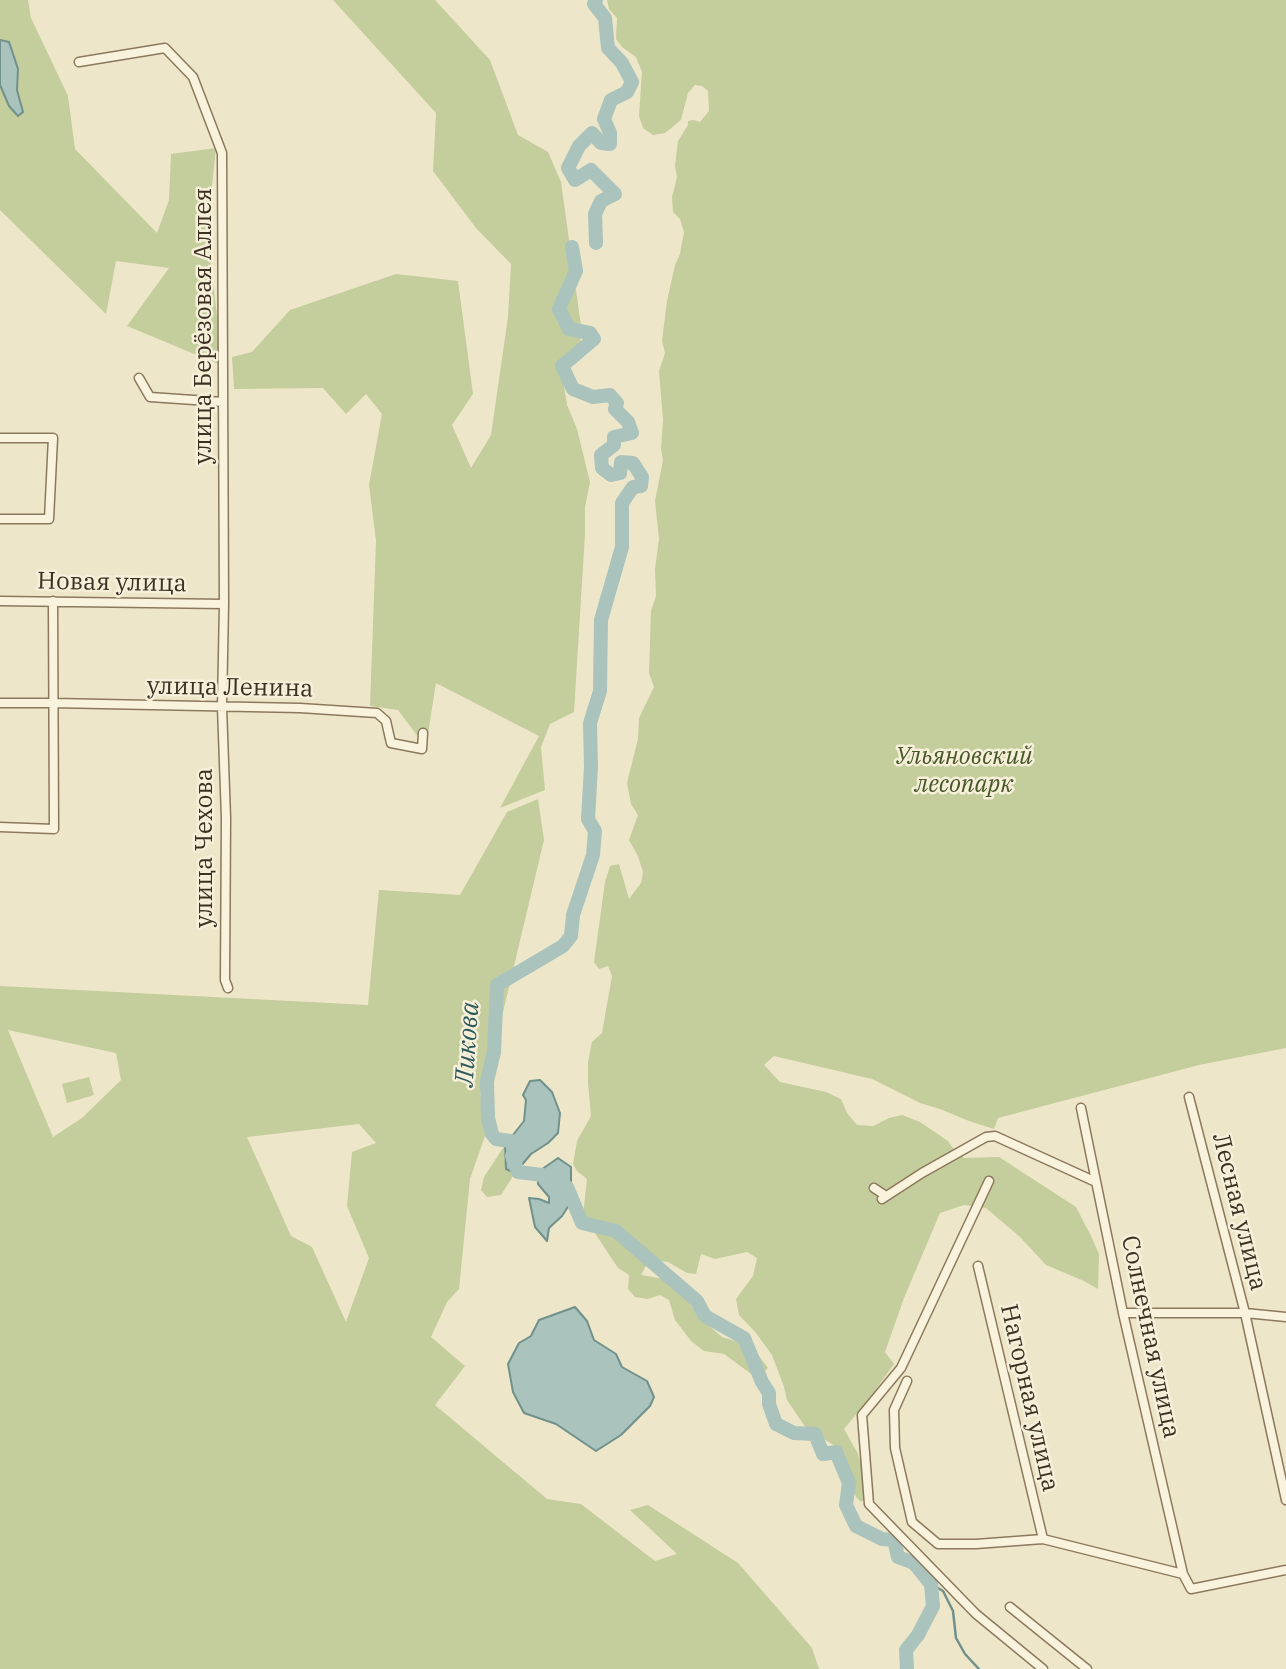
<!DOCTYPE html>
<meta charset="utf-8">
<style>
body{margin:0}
canvas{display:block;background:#eee6c9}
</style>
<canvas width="1286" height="1669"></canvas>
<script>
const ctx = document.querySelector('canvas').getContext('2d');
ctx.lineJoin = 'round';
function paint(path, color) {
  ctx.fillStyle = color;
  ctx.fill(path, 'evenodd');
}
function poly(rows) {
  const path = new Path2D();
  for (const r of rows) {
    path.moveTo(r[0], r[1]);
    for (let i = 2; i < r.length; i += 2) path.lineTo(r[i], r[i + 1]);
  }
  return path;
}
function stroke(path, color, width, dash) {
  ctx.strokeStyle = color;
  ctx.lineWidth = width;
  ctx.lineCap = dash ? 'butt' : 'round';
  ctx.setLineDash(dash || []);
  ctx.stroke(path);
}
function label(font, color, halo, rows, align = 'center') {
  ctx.font = font + ' "IBM Plex Serif",serif';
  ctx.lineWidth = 5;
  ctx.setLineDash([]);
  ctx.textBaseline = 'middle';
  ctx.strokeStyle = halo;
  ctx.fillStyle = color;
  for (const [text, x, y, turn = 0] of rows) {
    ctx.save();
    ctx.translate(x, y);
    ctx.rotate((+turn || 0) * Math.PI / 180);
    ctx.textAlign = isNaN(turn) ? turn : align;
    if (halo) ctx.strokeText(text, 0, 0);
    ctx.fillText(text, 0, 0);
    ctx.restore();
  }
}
const green = poly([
 [0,0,28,0,31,18,68,96,75,149,157,233,169,200,171,154,216,148,207,232,223,366,127,326,169,268,116,261,106,314,0,210],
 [333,0,435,0,490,60,518,135,548,152,561,182,581,326,580,351,563,380,567,405,577,429,590,482,585,507,585,534,574,712,550,724,541,747,545,790,500,808,539,736,436,683,427,740,419,738,398,710,370,706,376,541,369,485,382,414,366,394,346,414,323,388,234,389,232,357,252,352,290,310,396,274,458,281,473,394,452,425,471,468,491,435,508,317,511,264,476,228,433,171,436,113],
 [607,0,1286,0,1286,1048,1199,1065,998,1118,994,1129,969,1121,940,1109,920,1103,872,1079,774,1056,764,1065,780,1082,826,1092,841,1099,847,1113,857,1125,873,1126,889,1118,902,1115,920,1122,948,1141,953,1148,964,1158,999,1157,1076,1207,1090,1234,1099,1254,1098,1289,1084,1281,1046,1265,1020,1237,986,1208,964,1205,940,1213,904,1298,885,1352,894,1364,869,1399,844,1429,858,1454,862,1468,865,1498,861,1502,856,1497,849,1476,845,1459,839,1449,829,1442,808,1431,787,1400,784,1387,772,1355,756,1333,739,1315,736,1299,753,1276,757,1258,747,1252,715,1259,701,1254,696,1274,687,1273,668,1262,649,1260,641,1275,670,1280,696,1291,690,1304,701,1319,722,1337,738,1342,756,1352,768,1368,758,1379,724,1354,704,1351,691,1341,675,1320,669,1300,660,1295,648,1299,635,1297,628,1289,629,1275,618,1268,583,1215,587,1179,577,1171,573,1164,577,1141,591,1116,588,1083,588,1062,592,1042,602,1033,612,976,608,966,599,969,594,962,605,882,610,866,619,864,629,899,641,883,643,872,638,856,629,840,638,815,631,804,627,783,638,739,639,718,654,687,649,673,651,611,656,596,655,569,659,539,655,501,663,460,661,449,663,420,659,371,665,353,662,341,667,301,675,265,680,254,684,232,680,219,673,212,672,197,677,177,675,166,678,141,688,125,688,121,693,120,700,122,709,111,708,91,702,86,695,85,688,93,681,120,665,133,653,135,643,128,639,116,642,72,636,57,622,47,616,39,617,18,609,9],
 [538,799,544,840,503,1012,480,1093,487,1130,470,1179,459,1289,447,1302,431,1337,465,1366,435,1405,547,1499,581,1504,655,1561,677,1554,630,1510,648,1505,738,1563,812,1648,819,1669,0,1669,0,986,368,1005,379,890,460,895,507,812],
 [8,1030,116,1053,121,1080,82,1118,53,1137],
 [359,1124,376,1143,352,1152,347,1206,369,1258,346,1322,312,1247,291,1236,247,1137],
 [89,1077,94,1095,67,1103,62,1084],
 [505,1145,506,1169,515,1173,501,1195,487,1197,481,1190,484,1177]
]);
const water = poly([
 [0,40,9,42,18,69,17,90,23,112,18,116,9,106,0,85,0,40],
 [540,1080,552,1092,560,1113,558,1133,548,1143,531,1154,515,1173,506,1169,505,1145,524,1121,526,1100,523,1095,530,1081,540,1080],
 [558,1158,571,1167,571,1186,575,1196,562,1216,549,1228,547,1241,535,1227,529,1198,539,1199,549,1203,549,1197,538,1184,538,1172,558,1158],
 [575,1307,587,1321,594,1340,616,1354,622,1367,647,1381,654,1397,650,1406,621,1435,596,1451,556,1424,524,1413,513,1392,508,1364,519,1343,531,1336,539,1320,575,1307]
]);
const stream = poly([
 [931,1584,943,1591,953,1611,956,1638,965,1654,979,1669]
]);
const river = poly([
 [596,0,594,4,605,18,608,48,622,63,632,82,627,92,611,100,604,119,610,133,610,144,601,143,592,133,579,146,568,168,575,180,591,170,615,194,601,201,595,214,596,243],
 [572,247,576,271,559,309,569,329,590,333,594,339,562,366,573,389,593,397,610,395,617,403,615,409,628,422,632,433,614,437,614,445,601,455,602,468,611,475,620,473,621,462,633,463,642,477,641,486,633,487,622,503,622,547,601,620,600,691,590,723,591,767,588,819,595,831,593,855,573,915,571,936,563,946,497,985,494,1052,487,1081,488,1118,492,1134,496,1139,517,1142,512,1156,518,1172,542,1175,567,1187,582,1223,616,1231,697,1301,705,1316,744,1338,762,1382,769,1393,769,1404,776,1424,794,1433,815,1434,823,1454,836,1452,849,1483,846,1505,856,1526,882,1539,894,1540,898,1557,914,1563,931,1584,933,1606,918,1635,906,1650,907,1669]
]);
const street = poly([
 [79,62,165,48,193,77,222,153,224,604,222,707,226,818,225,980,228,988],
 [139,378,150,397,223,402],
 [0,438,53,438,49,519,0,519],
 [0,601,224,604],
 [0,703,53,703,300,708,377,713,386,721,391,743,422,749,423,733],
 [0,827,54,829,53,601],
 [1189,1097,1245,1313,1286,1500],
 [1081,1108,1123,1313,1183,1574,1191,1589,1286,1570],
 [989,1181,901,1368,862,1415,869,1504,976,1614,1043,1669],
 [874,1188,886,1196],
 [882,1199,922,1173,986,1137,995,1136,1096,1182],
 [978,1266,1043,1539],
 [1123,1313,1245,1313,1286,1317],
 [907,1381,894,1410,895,1448,912,1522,938,1544,976,1544,1043,1539,1183,1574],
 [1010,1607,1087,1669]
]);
const streetNames = [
 ["улица Берёзовая Аллея",204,326,-90],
 ["Новая улица",112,583,1],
 ["улица Ленина",230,688,1],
 ["улица Чехова",205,848,-90],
 ["Лесная улица",1239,1212,76],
 ["Солнечная улица",1150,1337,78],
 ["Нагорная улица",1029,1398,77]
];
const parkNames = [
 ["Ульяновский",964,757],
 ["лесопарк",964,785]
];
const waterNames = [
 ["Ликова",468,1044,-86]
];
paint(green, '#c4cd9c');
paint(water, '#aac3bd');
stroke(water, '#70918c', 2);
stroke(stream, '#70918c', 2.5);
stroke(river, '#aac3bd', 14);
stroke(street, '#8b795d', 11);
stroke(street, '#f9f2dc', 8);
label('24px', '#3c3021', '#f6efd9', streetNames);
label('italic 24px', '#485828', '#f6efd9', parkNames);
label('italic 26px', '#305b5b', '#f6efd9', waterNames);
</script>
